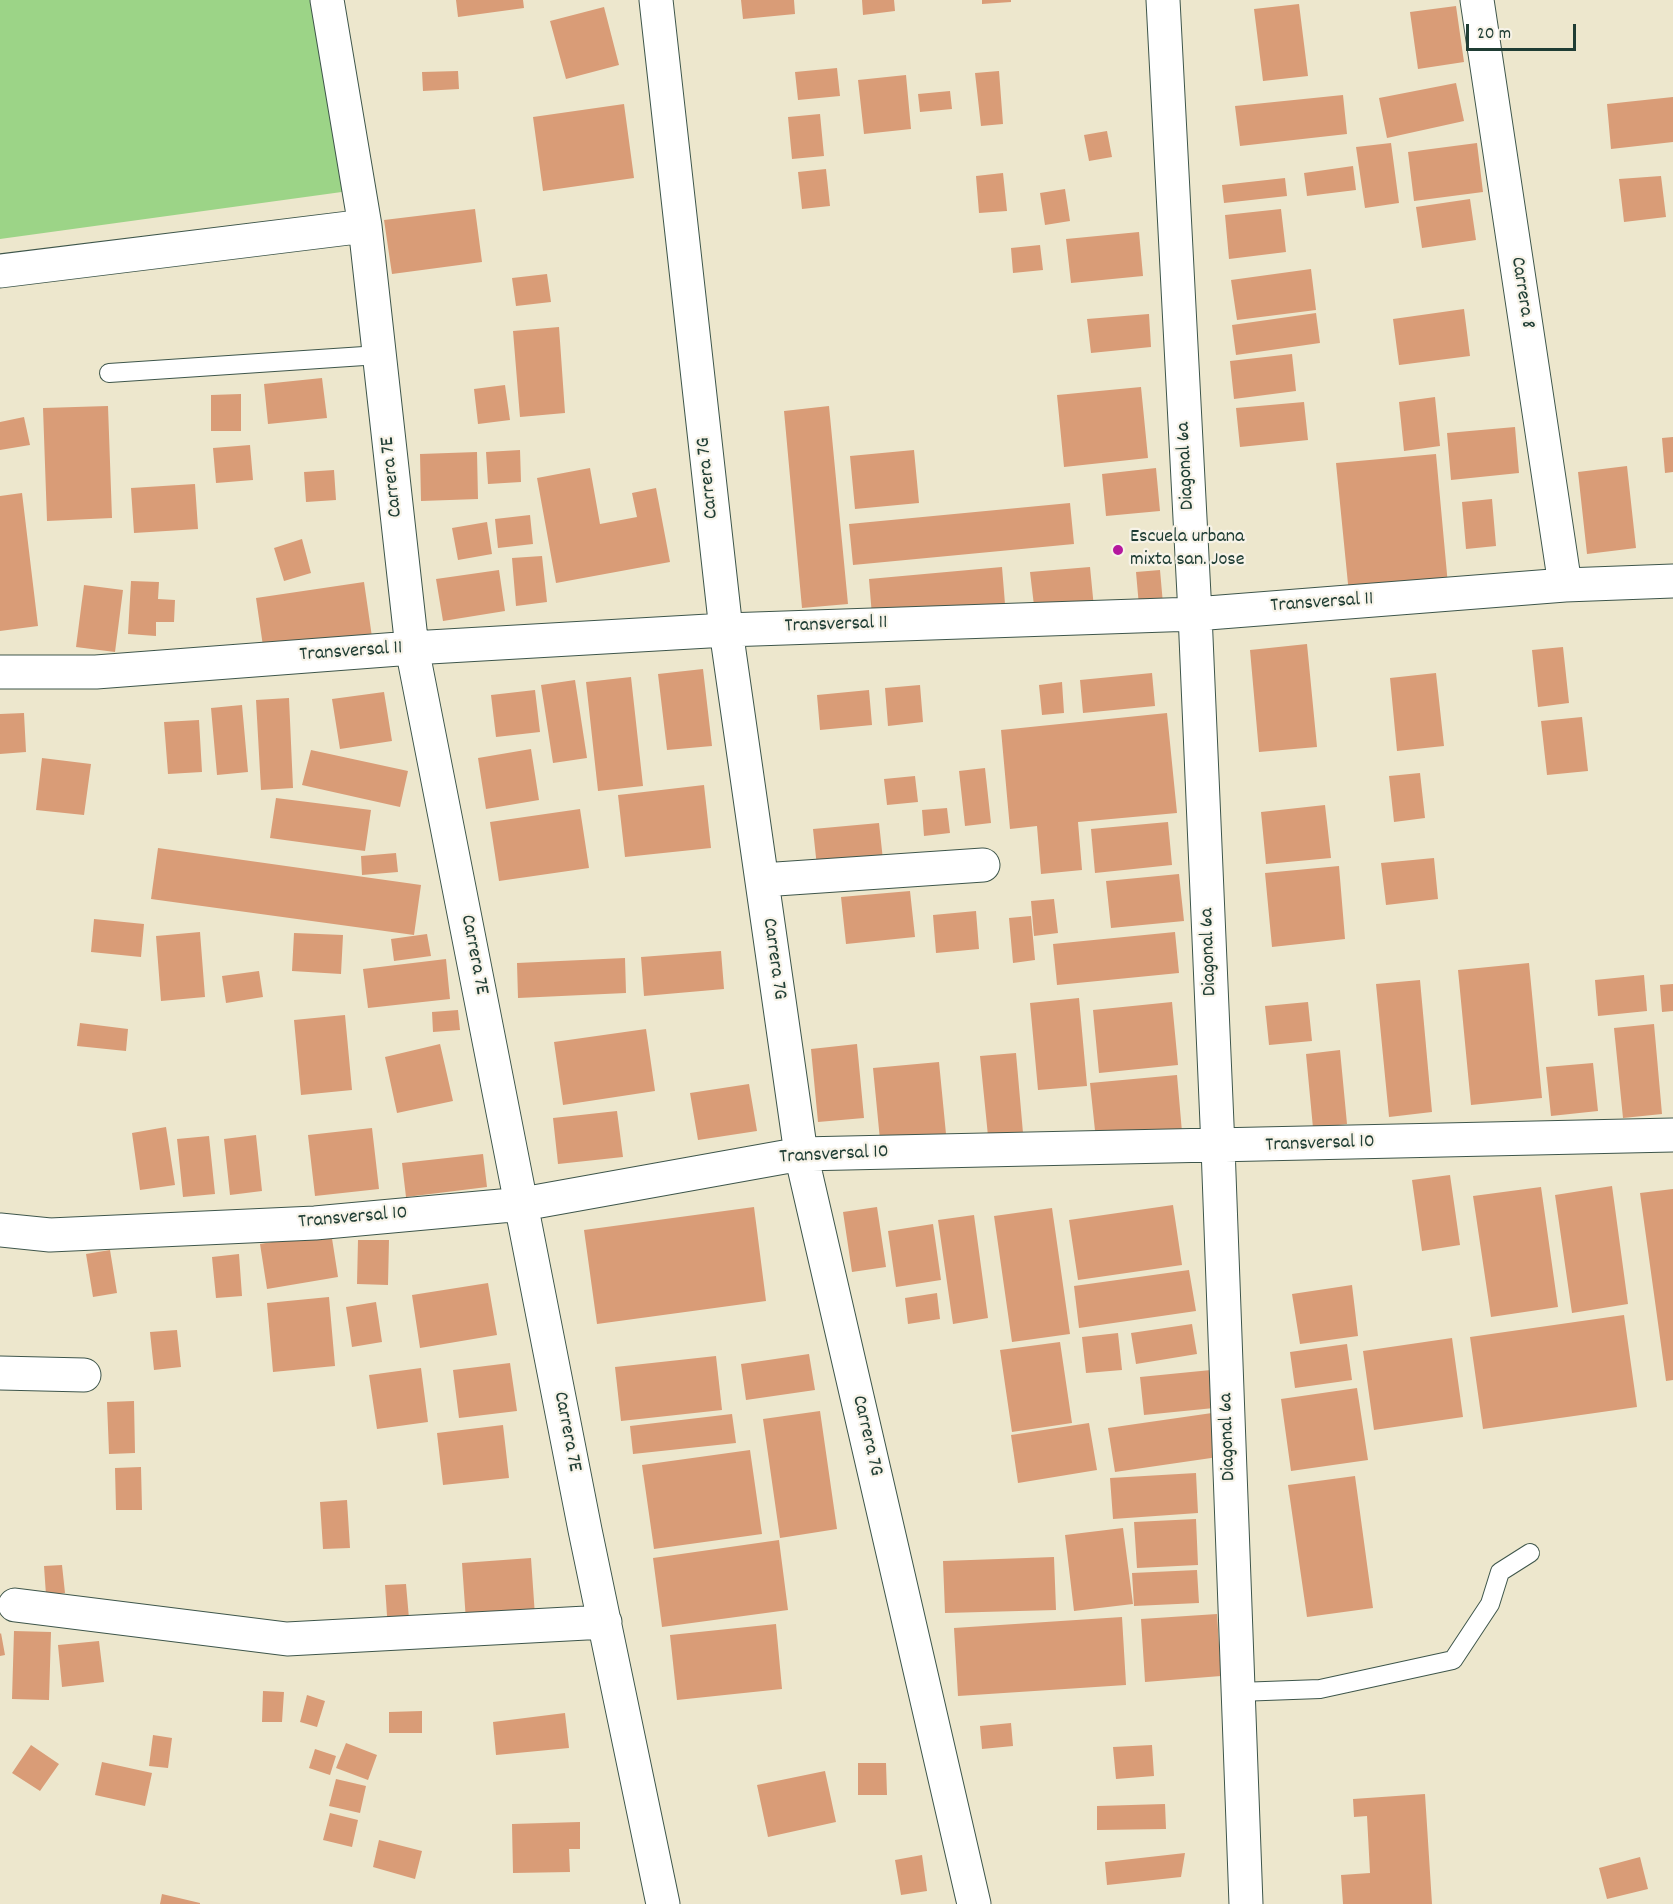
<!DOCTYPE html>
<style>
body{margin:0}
#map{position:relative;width:1673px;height:1904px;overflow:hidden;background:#ede7cd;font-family:Dekko,sans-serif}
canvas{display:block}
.scale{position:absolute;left:1466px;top:24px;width:110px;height:27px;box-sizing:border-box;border:3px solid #1f3d34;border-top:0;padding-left:8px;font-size:18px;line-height:21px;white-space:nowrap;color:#1f3d34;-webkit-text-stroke:4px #f7f3e8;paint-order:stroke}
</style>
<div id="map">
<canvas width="1673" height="1904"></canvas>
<div class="scale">20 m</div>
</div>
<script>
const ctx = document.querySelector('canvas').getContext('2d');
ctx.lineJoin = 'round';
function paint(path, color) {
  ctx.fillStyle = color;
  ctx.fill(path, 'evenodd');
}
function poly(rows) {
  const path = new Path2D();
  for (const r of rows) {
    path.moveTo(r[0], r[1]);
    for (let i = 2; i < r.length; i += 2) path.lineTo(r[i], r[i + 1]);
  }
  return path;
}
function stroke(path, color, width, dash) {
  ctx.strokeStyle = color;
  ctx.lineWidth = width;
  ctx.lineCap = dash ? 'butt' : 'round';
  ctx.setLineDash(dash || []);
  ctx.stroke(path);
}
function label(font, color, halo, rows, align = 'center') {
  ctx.font = font + ' Dekko,sans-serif';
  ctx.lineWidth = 4.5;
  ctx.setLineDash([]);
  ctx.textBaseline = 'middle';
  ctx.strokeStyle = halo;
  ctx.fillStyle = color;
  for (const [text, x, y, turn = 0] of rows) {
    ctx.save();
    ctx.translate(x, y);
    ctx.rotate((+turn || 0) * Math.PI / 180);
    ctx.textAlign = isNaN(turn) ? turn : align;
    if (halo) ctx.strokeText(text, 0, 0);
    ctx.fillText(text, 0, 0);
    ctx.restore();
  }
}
const green = poly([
 [0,0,317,0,349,191,0,239]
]);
const building = poly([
 [456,0,523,0,524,8,458,17],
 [741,0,794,0,795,14,743,19],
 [862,0,894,0,895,11,863,15],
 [982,0,1011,0,1011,2,982,4],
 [1299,4,1308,76,1263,81,1254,9],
 [1456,6,1464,62,1418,69,1410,12],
 [604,7,619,65,566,79,550,21],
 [837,68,840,96,798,100,795,72],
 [458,71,459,89,423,91,422,72],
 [999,71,1003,124,981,126,975,73],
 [906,75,911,129,864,134,858,80],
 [1456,83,1464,121,1387,138,1379,98],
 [950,91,952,109,920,112,918,94],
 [1343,95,1347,134,1240,146,1235,106],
 [1673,97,1673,142,1611,149,1607,104],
 [624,104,634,178,543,191,533,117],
 [820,114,824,156,792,159,788,117],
 [1107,131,1112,157,1089,161,1084,135],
 [1391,143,1399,203,1365,208,1356,147],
 [1477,143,1483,192,1414,201,1408,152],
 [1353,166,1356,190,1307,196,1304,173],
 [826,169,830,206,802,209,798,172],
 [1003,173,1007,211,979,213,976,176],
 [1661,176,1666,217,1624,222,1619,179],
 [1285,178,1287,196,1224,203,1222,185],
 [1065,189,1070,221,1045,225,1040,193],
 [1470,199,1476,240,1422,248,1416,207],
 [475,209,482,262,392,274,384,220],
 [1281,209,1286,252,1229,259,1225,215],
 [1139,232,1143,276,1071,283,1066,239],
 [1040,245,1043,270,1013,273,1011,248],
 [1311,269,1316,310,1237,320,1231,280],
 [547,274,551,302,516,306,512,278],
 [1464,309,1470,356,1399,365,1393,319],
 [1316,313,1320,343,1236,355,1232,325],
 [1149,314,1151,347,1091,353,1087,319],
 [559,327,565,413,520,417,513,331],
 [1292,354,1296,391,1234,399,1230,361],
 [322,378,327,418,268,424,264,384],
 [505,385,510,420,478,424,474,389],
 [1141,387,1148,458,1064,467,1057,395],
 [241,394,241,431,211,431,211,395],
 [1435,397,1440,446,1404,451,1399,402],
 [1304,402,1308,440,1240,447,1236,408],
 [108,406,112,518,47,521,43,408],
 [829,406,848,604,802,608,784,411],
 [24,417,30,445,0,450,0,422],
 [1515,427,1519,473,1451,480,1447,433],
 [1673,437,1673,472,1665,473,1662,438],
 [250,445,253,480,216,483,213,448],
 [520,450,521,482,488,484,486,452],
 [914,450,919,503,855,509,850,456],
 [477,452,478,499,421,501,420,454],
 [1436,454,1448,585,1349,594,1336,463],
 [1627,466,1636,548,1587,554,1578,472],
 [590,468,600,524,637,517,632,493,656,488,670,562,556,583,537,478],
 [1156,468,1160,511,1106,516,1102,474],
 [334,470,336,500,306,502,304,472],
 [195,484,198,529,134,533,131,488],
 [22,493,38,626,0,631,0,496],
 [1492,499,1496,546,1466,549,1462,502],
 [1070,503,1074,544,853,565,849,524],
 [530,515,533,544,498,548,495,519],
 [487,522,492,554,458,560,452,528],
 [302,539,311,573,284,581,274,548],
 [542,556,547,602,516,606,512,558],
 [1002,567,1005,604,872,616,869,579],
 [1090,567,1094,608,1035,614,1030,572],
 [499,570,505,611,443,621,436,579],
 [1160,570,1163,604,1139,606,1136,572],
 [131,581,159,582,158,599,175,600,174,622,156,622,156,636,128,634],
 [364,582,372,637,264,653,256,598],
 [84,585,123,590,115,652,76,647],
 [1307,644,1317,747,1259,752,1250,650],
 [1563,647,1569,703,1538,707,1532,650],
 [703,669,712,746,667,750,658,674],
 [1152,673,1155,706,1083,713,1080,680],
 [1436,673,1444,746,1397,751,1390,678],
 [631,677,643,786,598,791,586,682],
 [575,680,587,758,553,763,541,685],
 [1062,682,1064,713,1042,715,1039,685],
 [920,685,923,722,888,726,885,688],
 [535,690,540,732,496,737,491,695],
 [869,690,872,725,820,730,817,695],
 [384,692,392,741,340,749,332,699],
 [289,698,293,788,261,790,256,700],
 [242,705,248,772,217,775,211,708],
 [24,713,26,752,0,754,0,714],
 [1167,713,1177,813,1078,822,1082,870,1041,874,1037,826,1010,829,1001,730],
 [1582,717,1588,771,1547,775,1541,721],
 [199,720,202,772,168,774,164,722],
 [531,749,539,800,486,809,478,758],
 [311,750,408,771,400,807,302,785],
 [42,758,91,764,84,815,36,810],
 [985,768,991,823,965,826,959,771],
 [1420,773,1425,818,1394,822,1389,776],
 [915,776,918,802,887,805,884,779],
 [704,785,711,848,625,857,618,795],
 [276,798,371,810,365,851,270,838],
 [1325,805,1331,858,1266,864,1261,812],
 [947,808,950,833,924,836,922,810],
 [580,809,589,868,499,881,490,822],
 [1168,822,1172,865,1095,873,1091,829],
 [879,823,883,860,817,867,813,829],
 [158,848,421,885,414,935,151,899],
 [396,853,398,872,362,875,361,856],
 [1434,858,1438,899,1386,905,1381,863],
 [1339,866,1345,939,1272,947,1265,873],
 [1179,874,1184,921,1111,928,1106,881],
 [910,891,915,937,846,944,841,897],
 [1054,899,1058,933,1034,936,1031,901],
 [976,911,979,949,936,953,933,915],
 [1031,916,1035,960,1013,963,1009,918],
 [94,919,144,924,141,957,91,952],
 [200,932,205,997,161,1001,156,936],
 [1175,932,1179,973,1057,985,1053,944],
 [294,933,343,935,341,974,292,971],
 [427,934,431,956,394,961,391,939],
 [721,951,724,989,644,996,641,957],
 [625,958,626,993,518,998,517,963],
 [446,959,450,999,368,1008,363,969],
 [1529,963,1542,1098,1471,1105,1458,970],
 [259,971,263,997,226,1003,222,976],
 [1644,975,1647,1011,1598,1016,1595,980],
 [1420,980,1432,1112,1389,1117,1376,984],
 [1673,984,1673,1011,1662,1012,1660,985],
 [1079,998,1087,1086,1038,1090,1030,1003],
 [1172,1002,1178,1065,1099,1073,1093,1010],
 [1308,1002,1312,1041,1269,1045,1265,1006],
 [458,1010,460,1030,433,1032,432,1012],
 [345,1015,352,1090,301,1095,294,1020],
 [80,1023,128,1029,126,1051,77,1046],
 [1654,1024,1662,1114,1623,1118,1614,1028],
 [646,1029,655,1091,563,1105,554,1042],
 [440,1044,453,1101,397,1113,385,1057],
 [857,1044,864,1118,818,1122,811,1049],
 [1340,1050,1347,1124,1313,1128,1306,1054],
 [1016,1053,1023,1133,988,1136,980,1056],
 [939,1062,946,1134,880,1140,873,1068],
 [1593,1063,1598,1111,1551,1116,1546,1067],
 [1177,1075,1182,1132,1096,1140,1090,1083],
 [749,1084,757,1131,698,1140,690,1093],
 [617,1111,623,1157,558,1164,553,1118],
 [166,1127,175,1185,140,1190,132,1133],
 [372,1128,379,1189,315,1196,308,1135],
 [256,1135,262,1191,230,1195,224,1139],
 [209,1136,215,1194,183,1197,177,1139],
 [483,1154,487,1187,406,1197,402,1163],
 [1450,1175,1460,1245,1422,1251,1412,1180],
 [1612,1186,1628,1304,1572,1313,1555,1195],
 [1541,1187,1558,1307,1491,1317,1473,1196],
 [1673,1189,1673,1380,1666,1381,1640,1193],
 [1173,1205,1182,1265,1078,1280,1069,1220],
 [754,1207,766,1301,597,1324,584,1230],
 [877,1207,886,1267,852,1272,843,1212],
 [1052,1208,1070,1334,1012,1342,994,1216],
 [974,1215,988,1318,953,1324,938,1220],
 [933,1224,941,1280,896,1287,888,1231],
 [331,1232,338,1277,267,1289,260,1244],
 [358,1240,389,1240,388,1285,357,1284],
 [110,1250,117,1293,93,1297,86,1254],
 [239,1254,242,1296,216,1298,212,1257],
 [1189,1270,1196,1311,1079,1328,1074,1286],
 [488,1283,497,1335,420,1348,412,1295],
 [1352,1285,1358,1336,1300,1344,1292,1294],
 [937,1293,940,1319,908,1324,905,1298],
 [329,1297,335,1366,273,1372,267,1303],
 [376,1302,382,1342,352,1347,346,1307],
 [1624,1315,1637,1407,1483,1429,1470,1337],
 [1192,1324,1197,1354,1136,1364,1131,1333],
 [177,1330,181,1367,154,1370,150,1332],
 [1118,1333,1122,1370,1086,1373,1082,1337],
 [1452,1338,1463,1417,1374,1430,1363,1351],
 [1060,1342,1072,1423,1012,1432,1000,1350],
 [1347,1344,1352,1380,1295,1388,1290,1352],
 [809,1354,815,1390,746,1400,741,1364],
 [716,1356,722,1410,621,1421,615,1367],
 [510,1363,517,1411,459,1418,453,1370],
 [421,1368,428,1422,377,1429,369,1375],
 [1211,1370,1214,1408,1144,1415,1140,1377],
 [1357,1388,1368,1460,1291,1471,1281,1399],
 [134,1401,135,1453,109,1454,107,1402],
 [820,1411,837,1529,780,1538,763,1419],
 [1212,1413,1218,1457,1115,1472,1108,1428],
 [732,1414,736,1443,633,1454,630,1426],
 [1089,1423,1097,1470,1018,1483,1011,1435],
 [503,1425,509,1478,443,1485,437,1433],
 [750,1450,762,1534,654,1549,642,1465],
 [141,1467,142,1510,116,1510,115,1468],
 [1196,1473,1198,1513,1113,1519,1110,1478],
 [1355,1476,1373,1608,1307,1617,1288,1485],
 [347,1500,350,1548,323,1549,320,1502],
 [1196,1519,1198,1565,1137,1568,1134,1522],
 [1123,1528,1133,1604,1074,1611,1065,1535],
 [779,1540,788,1610,662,1627,653,1558],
 [1054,1557,1056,1610,945,1613,943,1561],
 [531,1558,535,1616,466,1621,462,1563],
 [62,1565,65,1593,46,1595,44,1566],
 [1197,1570,1199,1603,1134,1606,1132,1573],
 [406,1584,410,1630,388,1631,385,1585],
 [1217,1614,1221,1676,1145,1682,1141,1619],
 [1122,1617,1126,1685,958,1696,954,1628],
 [776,1624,782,1689,677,1700,670,1635],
 [14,1631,51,1632,49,1700,12,1699],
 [1,1633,5,1655,0,1656,0,1634],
 [99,1641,104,1682,62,1687,58,1645],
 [263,1691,284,1692,282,1722,262,1722],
 [307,1695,325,1701,317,1727,300,1722],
 [422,1711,422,1733,389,1733,389,1712],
 [565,1713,569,1748,496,1755,493,1722],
 [1011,1723,1013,1746,982,1749,980,1726],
 [153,1735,172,1738,168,1768,149,1766],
 [346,1743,377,1755,368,1780,336,1768],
 [31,1745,59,1764,40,1791,12,1773],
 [1152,1745,1154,1776,1116,1779,1113,1747],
 [315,1749,336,1756,330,1775,309,1768],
 [102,1762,152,1773,145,1806,95,1795],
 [858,1763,886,1763,887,1795,858,1795],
 [825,1771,836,1822,768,1837,757,1785],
 [336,1779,366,1786,360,1813,329,1806],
 [1425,1794,1432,1904,1343,1904,1341,1875,1370,1873,1367,1816,1354,1817,1353,1799],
 [1165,1804,1166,1829,1097,1830,1097,1806],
 [330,1813,358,1820,352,1847,323,1840],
 [580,1822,580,1849,569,1849,570,1872,513,1873,512,1824],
 [379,1840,422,1851,415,1879,373,1867],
 [1185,1853,1181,1877,1107,1885,1105,1862],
 [922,1855,927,1891,901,1895,895,1860],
 [1640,1857,1648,1889,1607,1899,1599,1868],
 [162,1894,200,1903,200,1904,160,1904]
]);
const service = poly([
 [109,373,379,355],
 [1238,1692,1320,1689,1453,1660,1490,1604,1500,1572,1530,1553]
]);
const minor = poly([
 [327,0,365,226,412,648,585,1530,663,1904],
 [656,0,726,630,801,1154,974,1904],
 [1163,0,1195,614,1218,1147,1246,1904],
 [1477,0,1565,585],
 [0,271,365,226],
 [0,672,96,672,412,648,726,630,1195,614,1565,585,1673,581],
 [762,880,983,865],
 [0,1230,50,1235,315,1223,523,1204,801,1154,1673,1135],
 [0,1373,84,1375],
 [15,1605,287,1639,605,1622]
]);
const markers = [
 [1118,550,6,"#b5179e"]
];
const streetNames = [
 ["Carrera 8",1521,293,81],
 ["Diagonal 6a",1187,466,-93],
 ["Carrera 7E",393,477,-96],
 ["Carrera 7G",709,478,-96],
 ["Transversal 11",1322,604,-4],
 ["Transversal 11",836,626,-2],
 ["Transversal 11",351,653,-4],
 ["Diagonal 6a",1210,952,-92],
 ["Carrera 7E",473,955,79],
 ["Carrera 7G",773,959,82],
 ["Transversal 10",1320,1145,-2],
 ["Transversal 10",834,1156,-3],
 ["Transversal 10",353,1219,-5],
 ["Carrera 7E",566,1432,79],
 ["Carrera 7G",866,1436,77],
 ["Diagonal 6a",1229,1437,-92]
];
const poiNames = [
 ["Escuela urbana",1130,538],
 ["mixta san. Jose",1130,561]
];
paint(green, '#9cd487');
paint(building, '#d99c77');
stroke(service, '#3e564b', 20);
stroke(minor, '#3e564b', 35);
stroke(service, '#fff', 18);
stroke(minor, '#fff', 33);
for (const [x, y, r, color] of markers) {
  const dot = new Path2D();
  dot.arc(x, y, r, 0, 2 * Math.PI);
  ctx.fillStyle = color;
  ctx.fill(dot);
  stroke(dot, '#f7f3e8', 2);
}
label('20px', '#1f3d34', '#f7f3e8', streetNames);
label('20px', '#1f3d34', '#f7f3e8', poiNames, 'left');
</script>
